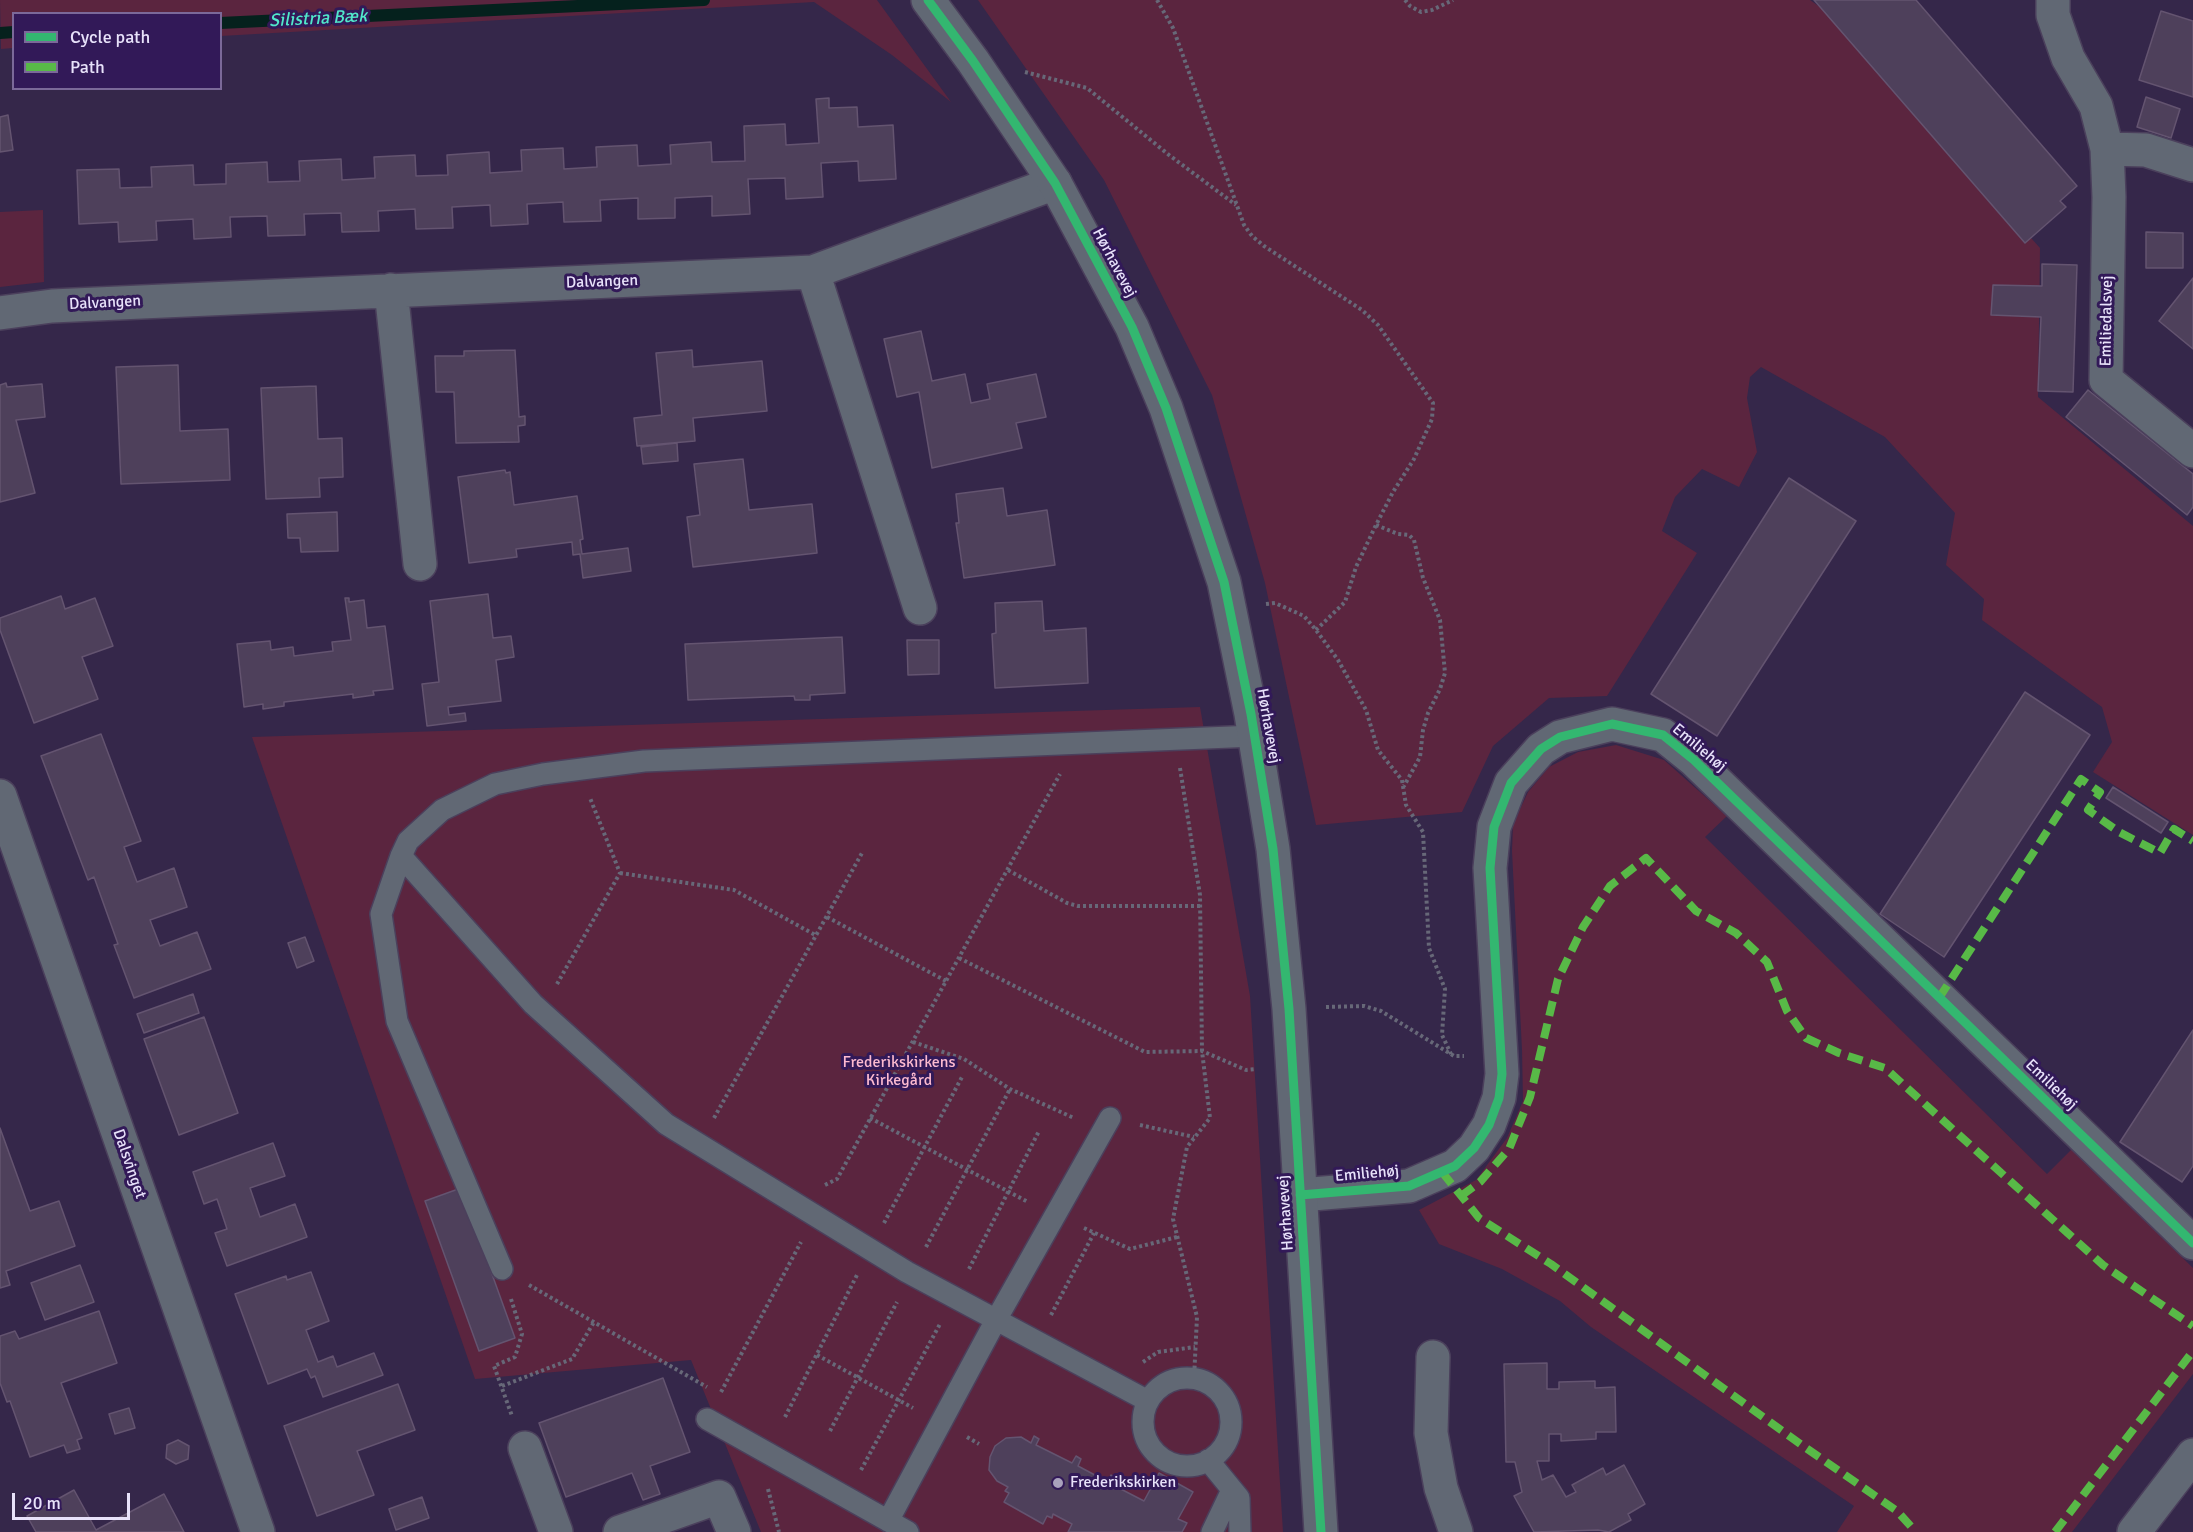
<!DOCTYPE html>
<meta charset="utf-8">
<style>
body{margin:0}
#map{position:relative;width:2193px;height:1532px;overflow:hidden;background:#35274a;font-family:Signika,sans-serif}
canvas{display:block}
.legend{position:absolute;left:12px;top:12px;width:210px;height:78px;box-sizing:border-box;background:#321958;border:2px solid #7b6999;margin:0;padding:8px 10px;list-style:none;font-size:18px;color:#e8e2fa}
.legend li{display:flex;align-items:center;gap:12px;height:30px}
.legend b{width:30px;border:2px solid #7b6999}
.scale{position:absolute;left:12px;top:1493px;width:118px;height:27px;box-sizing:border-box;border:3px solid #e8e2fa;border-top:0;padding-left:8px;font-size:18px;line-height:21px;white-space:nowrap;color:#e8e2fa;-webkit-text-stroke:4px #321958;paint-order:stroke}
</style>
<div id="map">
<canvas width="2193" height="1532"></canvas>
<ul class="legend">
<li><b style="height:8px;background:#33b770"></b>Cycle path</li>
<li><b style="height:8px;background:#58b947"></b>Path</li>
</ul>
<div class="scale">20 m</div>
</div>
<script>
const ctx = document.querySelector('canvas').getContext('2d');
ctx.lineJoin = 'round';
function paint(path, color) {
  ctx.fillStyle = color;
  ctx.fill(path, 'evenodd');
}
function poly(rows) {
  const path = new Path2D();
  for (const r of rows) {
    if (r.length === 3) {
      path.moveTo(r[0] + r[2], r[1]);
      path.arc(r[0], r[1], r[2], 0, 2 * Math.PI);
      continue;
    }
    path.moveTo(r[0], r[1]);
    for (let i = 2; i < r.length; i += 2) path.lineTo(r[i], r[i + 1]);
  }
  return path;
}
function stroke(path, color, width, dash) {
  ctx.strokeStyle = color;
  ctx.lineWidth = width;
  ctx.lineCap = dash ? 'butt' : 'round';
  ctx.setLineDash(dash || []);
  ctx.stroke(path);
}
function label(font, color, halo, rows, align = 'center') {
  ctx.font = font + ' Signika,sans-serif';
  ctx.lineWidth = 6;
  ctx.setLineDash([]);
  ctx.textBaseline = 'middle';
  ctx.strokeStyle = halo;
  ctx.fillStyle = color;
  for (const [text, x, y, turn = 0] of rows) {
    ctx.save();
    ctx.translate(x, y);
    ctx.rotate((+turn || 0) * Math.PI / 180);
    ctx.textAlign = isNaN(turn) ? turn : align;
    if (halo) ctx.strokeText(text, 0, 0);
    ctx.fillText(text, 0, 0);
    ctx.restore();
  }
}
const green = poly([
 [0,0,877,0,951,102,892,55,814,2,221,36,220,14,14,14,13,48,1,49],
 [978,0,1810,0,1831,15,2040,248,2038,397,2193,526,2193,835,2093,772,2112,742,2102,707,1982,620,1984,599,1946,565,1955,513,1885,437,1761,367,1750,377,1747,398,1757,452,1739,487,1702,469,1675,497,1662,531,1697,553,1607,696,1549,698,1493,746,1462,812,1316,825,1265,583,1212,395,1104,180],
 [43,210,44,282,0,287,0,212],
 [1200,707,1250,996,1283,1532,761,1532,691,1360,475,1379,252,737],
 [1616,745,1664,760,1727,816,1705,837,2047,1174,2072,1149,2193,1268,2193,1374,2072,1532,1837,1532,1854,1506,1591,1327,1560,1301,1502,1269,1439,1244,1419,1210,1476,1180,1507,1138,1523,1101,1522,1050,1512,851,1513,824,1528,792,1549,767,1578,752]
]);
const stream = poly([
 [220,23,704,0],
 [0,33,14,32]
]);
const building = poly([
 [1814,0,1916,0,2077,186,2060,201,2066,207,2025,243,1814,0],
 [2161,11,2193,21,2193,97,2139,80,2161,11],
 [2146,97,2180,109,2171,138,2137,127,2146,97],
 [829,98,829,108,857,107,858,127,893,125,896,179,859,181,858,161,821,163,823,197,786,199,785,178,748,179,750,214,712,216,712,196,675,198,675,218,638,219,638,198,600,200,601,221,564,222,563,202,527,204,528,224,491,226,490,205,452,207,453,228,416,229,415,209,378,211,379,231,342,232,341,213,304,214,305,235,268,236,267,216,230,217,231,237,194,239,193,219,156,221,157,240,119,242,118,222,79,224,77,170,119,169,120,188,152,187,151,167,193,165,194,185,222,184,226,184,226,164,267,162,268,182,300,181,299,161,341,159,342,180,375,178,374,157,415,155,416,176,448,175,447,155,489,152,490,173,522,171,521,150,563,148,564,169,597,167,596,147,637,145,638,166,671,164,670,145,711,142,712,162,745,161,744,126,785,124,786,145,819,143,816,99,829,98],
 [8,115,13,150,0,152,0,117,8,115],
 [2146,232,2183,233,2183,268,2146,268,2146,232],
 [2042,264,2077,265,2073,392,2038,391,2041,317,1991,315,1993,285,2042,286,2042,264],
 [2193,278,2193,349,2159,321,2193,278],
 [921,331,932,381,965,374,971,403,990,399,987,384,1036,374,1046,417,1016,423,1022,448,932,468,919,392,897,397,884,339,921,331],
 [515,350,519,417,525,416,525,425,518,426,519,442,456,443,454,392,436,392,435,356,464,356,464,351,515,350],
 [692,350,693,367,762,361,767,411,693,418,695,441,637,446,634,418,662,415,656,353,692,350],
 [178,365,180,431,228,429,230,480,121,484,116,367,178,365],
 [6,383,7,387,42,384,45,417,16,420,35,493,0,502,0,385,6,383],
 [316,386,318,439,342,438,343,477,319,478,320,497,266,499,261,388,316,386],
 [2088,390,2193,474,2193,507,2187,515,2066,417,2088,390],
 [677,443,678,461,643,464,641,447,677,443],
 [743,459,749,510,812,504,817,553,693,567,687,517,700,515,694,464,743,459],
 [505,470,506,473,510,472,514,505,577,496,583,539,580,540,582,554,628,548,631,571,583,578,580,554,573,555,572,542,516,549,517,557,469,563,458,477,505,470],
 [1789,478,1856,521,1717,736,1651,694,1789,478],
 [1003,488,1007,516,1047,510,1055,565,964,578,956,523,959,523,956,494,1003,488],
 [337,512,338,551,301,552,300,538,288,538,287,514,337,512],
 [488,594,493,638,511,636,514,657,496,660,501,701,448,707,449,715,465,713,466,721,427,726,422,684,439,682,430,601,488,594],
 [61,596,65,609,95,598,113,646,82,657,98,699,34,723,0,630,0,618,61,596],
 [345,598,349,598,349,602,364,600,367,628,385,626,393,689,373,691,374,695,353,698,353,694,284,702,284,706,263,709,263,704,244,707,237,644,270,641,271,650,293,647,294,656,333,651,332,642,351,640,345,598],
 [1042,601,1044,631,1086,628,1088,683,995,688,992,634,996,633,995,603,1042,601],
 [842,637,845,693,810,695,810,700,795,700,794,696,688,700,685,644,842,637],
 [907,640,939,640,939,674,908,675,907,640],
 [2025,692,2090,735,1944,957,1880,914,2025,692],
 [101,734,141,841,124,847,137,882,174,868,187,907,150,920,160,946,197,932,211,969,134,998,114,945,118,944,94,877,88,880,41,756,101,734],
 [2113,787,2168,822,2161,833,2106,798,2113,787],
 [305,937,314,961,297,968,288,943,305,937],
 [193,994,199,1013,144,1033,137,1014,193,994],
 [204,1017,238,1113,179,1135,144,1039,204,1017],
 [2193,1030,2193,1166,2182,1182,2120,1142,2193,1030],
 [0,1128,30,1211,59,1201,75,1246,6,1271,10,1285,0,1288,0,1128],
 [273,1143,285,1176,250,1188,260,1217,295,1204,307,1237,227,1266,215,1233,227,1229,217,1199,204,1204,193,1172,273,1143],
 [461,1188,515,1338,479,1351,425,1201,461,1188],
 [80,1265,94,1302,45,1320,31,1283,80,1265],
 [311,1272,329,1321,306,1330,318,1362,333,1356,337,1367,374,1353,383,1375,323,1397,315,1376,311,1378,307,1369,268,1384,235,1294,286,1276,287,1280,311,1272],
 [99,1311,117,1363,61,1383,82,1438,77,1440,80,1449,67,1453,64,1445,30,1457,10,1401,7,1402,0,1383,0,1336,15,1331,19,1339,99,1311],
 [1547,1363,1547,1389,1559,1389,1559,1382,1595,1381,1595,1388,1615,1387,1616,1432,1596,1432,1596,1439,1561,1441,1561,1434,1549,1434,1549,1461,1537,1461,1542,1480,1553,1475,1566,1497,1576,1492,1572,1485,1603,1468,1606,1475,1624,1465,1645,1504,1628,1514,1631,1520,1609,1532,1598,1530,1534,1532,1514,1496,1522,1492,1515,1462,1506,1462,1504,1364,1547,1363],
 [663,1378,690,1452,650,1466,660,1494,643,1500,632,1473,566,1497,539,1423,663,1378],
 [398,1384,415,1430,357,1451,374,1495,317,1516,284,1426,398,1384],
 [129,1408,135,1428,115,1434,109,1414,129,1408],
 [1034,1436,1039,1439,1036,1445,1072,1463,1076,1456,1081,1459,1078,1466,1108,1482,1111,1475,1117,1479,1113,1485,1144,1501,1159,1473,1193,1492,1178,1519,1187,1523,1182,1532,1068,1532,1072,1524,1053,1514,1052,1518,1047,1516,1043,1524,1004,1502,1009,1493,1005,1491,1008,1487,997,1481,989,1470,990,1457,995,1446,1006,1438,1021,1437,1031,1443,1034,1436],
 [178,1440,189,1446,188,1459,176,1464,166,1458,167,1445,178,1440],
 [74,1490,96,1530,164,1494,184,1532,36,1532,27,1516,74,1490],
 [422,1497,429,1518,396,1530,389,1509,422,1497]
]);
const path = poly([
 [1157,0,1173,28,1244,225,1252,236,1264,246,1362,310,1378,325,1433,403,1432,419,1414,459,1393,492,1376,525,1356,567,1345,602,1316,630],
 [1405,0,1410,6,1421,12,1432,10,1453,0],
 [1025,72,1087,88,1169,155,1236,205],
 [1376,525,1398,534,1409,535,1414,540,1423,578,1440,620,1445,673,1440,689,1428,713,1423,730,1420,757,1404,786],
 [1266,604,1275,603,1304,616,1316,630,1338,660,1366,710,1378,750,1402,780,1406,805,1423,832,1429,948,1445,989,1442,1035,1451,1054],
 [1180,768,1200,895,1202,1051,1210,1118,1187,1147,1173,1219,1197,1317,1194,1379],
 [1008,870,1067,903,1078,906,1200,906],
 [620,873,734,890,817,936],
 [827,917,946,981],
 [959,958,1145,1052,1202,1051,1246,1070,1256,1069],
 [557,984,620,873,590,798],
 [1326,1007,1364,1006,1381,1011,1454,1056,1464,1056],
 [913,1042,964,1059,1010,1089,1074,1118],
 [714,1118,862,853],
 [870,1118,1028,1202],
 [1140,1125,1194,1137],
 [825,1185,837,1179,1060,774],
 [884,1223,962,1077],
 [1084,1228,1130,1249,1177,1237],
 [926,1247,1010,1089],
 [969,1269,1039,1131],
 [529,1285,707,1387],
 [511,1299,522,1334,515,1357,494,1366,512,1416],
 [1051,1315,1094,1233],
 [817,1355,913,1408],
 [1143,1362,1158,1352,1195,1347],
 [502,1386,572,1359,594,1322],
 [721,1392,801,1242],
 [785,1417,857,1275],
 [830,1431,897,1302],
 [967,1437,979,1444],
 [861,1470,940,1324],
 [768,1489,779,1532]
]);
const service = poly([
 [401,856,533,1004,666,1124,907,1272,1148,1401],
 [502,1269,397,1021,381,914,401,856,408,841,442,810,495,784,543,774,644,761,1255,736],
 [1187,1422,44],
 [707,1419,908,1532],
 [1208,1460,1239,1498,1240,1532],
 [888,1521,996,1320,1110,1118],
 [1212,1532,1232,1490]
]);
const minor = poly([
 [2053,0,2053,15,2068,58,2096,106,2107,149,2109,197,2106,380,2193,451],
 [2107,149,2146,150,2193,165],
 [813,272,920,608],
 [391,290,420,564],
 [0,313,52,306,813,272,1055,183],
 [0,796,258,1532],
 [1300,1195,1409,1186,1455,1166,1474,1148,1489,1125,1499,1098,1502,1074,1490,868,1494,827,1511,783,1541,749,1560,737,1612,724,1663,735,1694,760,2193,1243],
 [1433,1357,1431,1433,1441,1488,1456,1532],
 [525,1448,556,1532],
 [620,1532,719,1497,734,1532],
 [2134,1532,2193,1455]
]);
const tertiary = poly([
 [928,0,973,61,1055,183,1132,327,1166,408,1224,582,1251,714,1273,849,1289,1009,1321,1532]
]);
const quiet = poly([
 [1939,998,2081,779,2100,792,2088,810,2119,832,2160,853,2174,829,2193,841],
 [1442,1172,1479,1218,1551,1264,1806,1448,1897,1511,1916,1532],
 [1461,1196,1480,1182,1509,1149,1530,1097,1558,979,1583,927,1610,886,1646,858,1696,911,1736,933,1767,962,1787,1011,1806,1038,1839,1053,1885,1068,2103,1265,2193,1326],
 [2055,1532,2193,1351]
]);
const cycleway = poly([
 [928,0,973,61,1055,183,1132,327,1166,408,1224,582,1251,714,1273,849,1289,1009,1321,1532],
 [1300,1195,1409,1186,1455,1166,1474,1148,1489,1125,1499,1098,1502,1074,1490,868,1494,827,1511,783,1541,749,1560,737,1612,724,1663,735,1694,760,2193,1243]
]);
const markers = [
 [1058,1483,6,"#a9a1bc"]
];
const streetNames = [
 ["Hørhavevej",1114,263,62],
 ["Dalvangen",602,282,-2],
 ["Dalvangen",105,303,-3],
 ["Emiliedalsvej",2107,321,-89],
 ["Hørhavevej",1268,726,80],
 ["Emiliehøj",1699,748,40],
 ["Emiliehøj",2051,1085,44],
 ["Dalsvinget",129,1164,71],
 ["Emiliehøj",1367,1174,-5],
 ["Hørhavevej",1286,1213,-94]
];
const parkNames = [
 ["Frederikskirkens",899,1063],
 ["Kirkegård",899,1081]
];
const poiNames = [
 ["Frederikskirken",1070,1483]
];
const waterNames = [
 ["Silistria Bæk",318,19,-3]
];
paint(green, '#5b253f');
stroke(stream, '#05211d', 12);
paint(building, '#4e405b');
stroke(building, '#645470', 1.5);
stroke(service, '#4b405c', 24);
stroke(minor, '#4b405c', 36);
stroke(tertiary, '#4b405c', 36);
stroke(path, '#676878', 4, [3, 3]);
stroke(service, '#616874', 21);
stroke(minor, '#616874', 33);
stroke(tertiary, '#616874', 33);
stroke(quiet, '#58b947', 8, [15, 8]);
stroke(cycleway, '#33b770', 9);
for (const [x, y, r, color] of markers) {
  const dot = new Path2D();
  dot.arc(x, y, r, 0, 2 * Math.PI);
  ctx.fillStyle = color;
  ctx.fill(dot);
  stroke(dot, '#321958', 2);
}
label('16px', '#e8e2fa', '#321958', streetNames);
label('16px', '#fcbacf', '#321958', parkNames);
label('16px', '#e8e2fa', '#321958', poiNames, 'left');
label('italic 18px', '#51e8cb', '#321958', waterNames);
</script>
